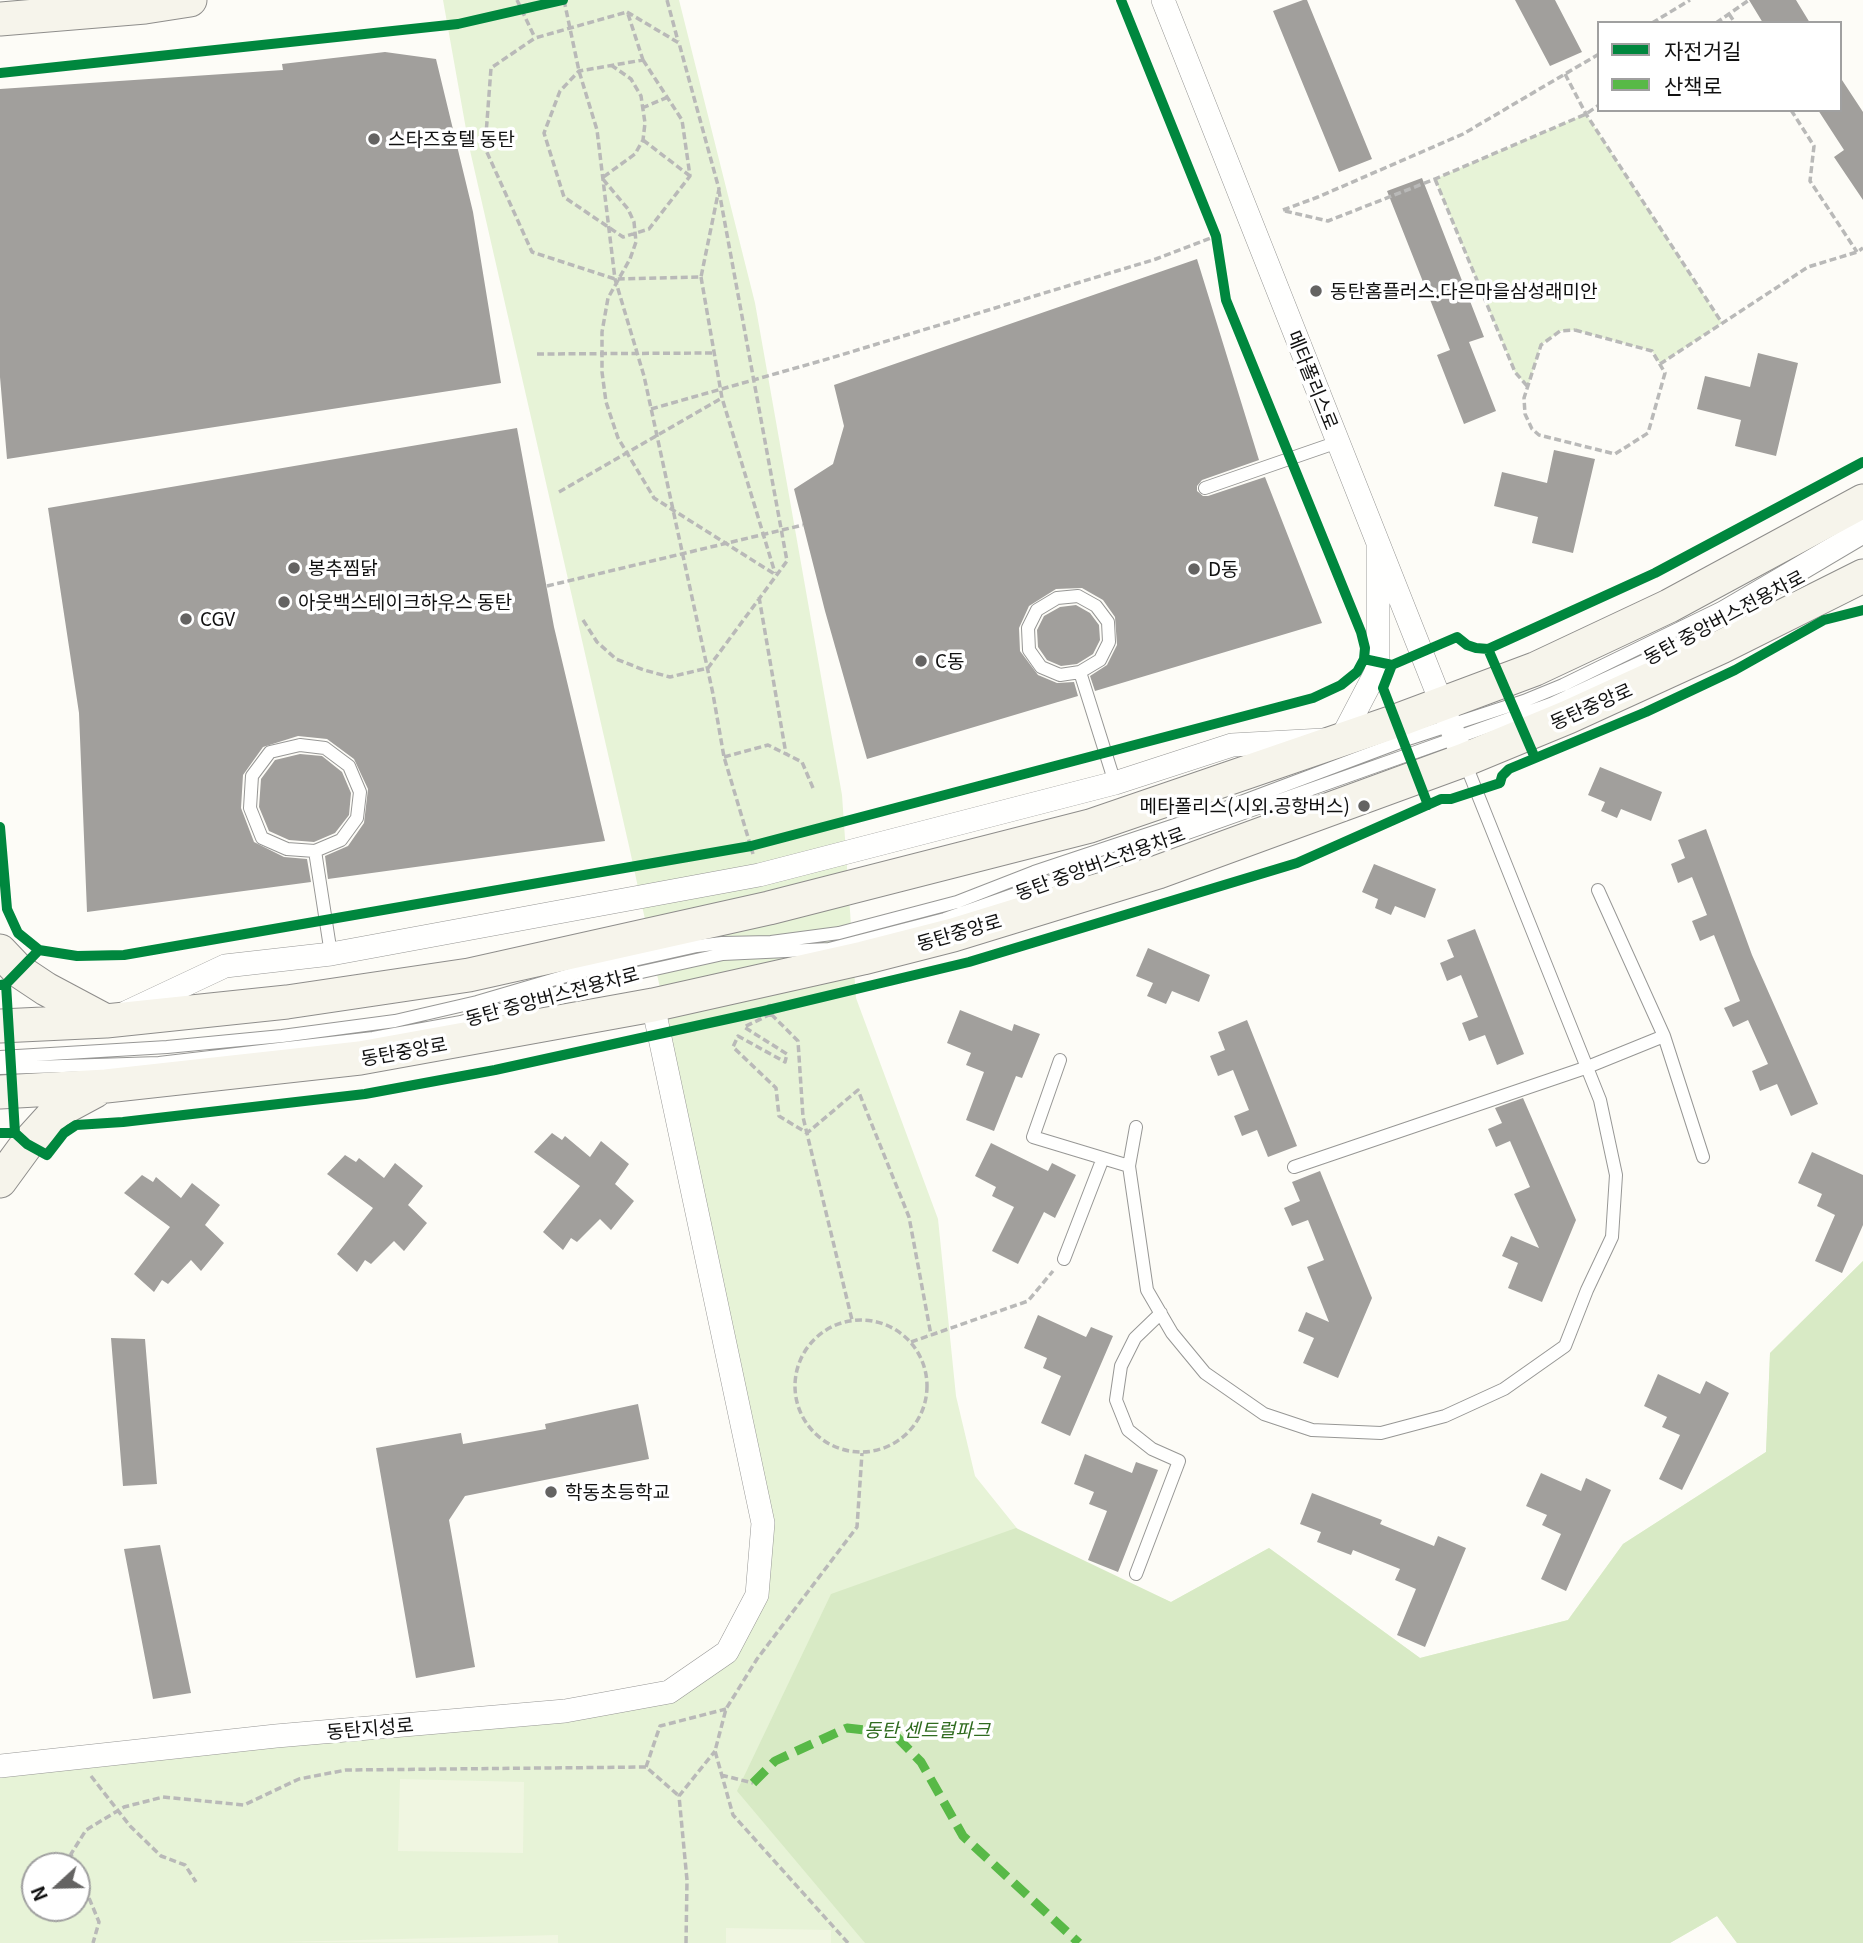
<!DOCTYPE html>
<meta charset="utf-8">
<style>
body{margin:0}
#map{position:relative;width:1863px;height:1943px;overflow:hidden;background:#fdfcf7;font-family:Georgia,"Noto Sans KR",serif}
canvas{display:block}
.legend{position:absolute;left:1597px;top:21px;width:245px;height:91px;box-sizing:border-box;background:#fff;border:2px solid #a0a0a0;margin:0;padding:9px 12px;list-style:none;font-size:21px;color:#111}
.legend li{display:flex;align-items:center;gap:14px;height:35px}
.legend b{width:35px;border:2px solid #a0a0a0}
.north{position:absolute;left:21px;top:1852px;width:70px;height:70px;box-sizing:border-box;background:#fff;border:2px solid #a0a0a0;border-radius:50%;rotate:248deg;font-size:19px;font-weight:700;line-height:28px;text-align:center;color:#111}
.north::after{content:'';display:block;margin:auto;width:24px;height:32px;background:#646362;clip-path:polygon(50% 0,100% 100%,50% 72%,0 100%)}
</style>
<div id="map">
<canvas width="1863" height="1943"></canvas>
<ul class="legend">
<li><b style="height:9px;background:#00873e"></b>자전거길</li>
<li><b style="height:9px;background:#58b947"></b>산책로</li>
</ul>
<div class="north">N</div>
</div>
<script>
const ctx = document.querySelector('canvas').getContext('2d');
ctx.lineJoin = 'round';
function paint(path, color) {
  ctx.fillStyle = color;
  ctx.fill(path, 'evenodd');
}
function poly(rows) {
  const path = new Path2D();
  for (const r of rows) {
    if (r.length === 3) {
      path.moveTo(r[0] + r[2], r[1]);
      path.arc(r[0], r[1], r[2], 0, 2 * Math.PI);
      continue;
    }
    path.moveTo(r[0], r[1]);
    for (let i = 2; i < r.length; i += 2) path.lineTo(r[i], r[i + 1]);
  }
  return path;
}
function stroke(path, color, width, dash) {
  ctx.strokeStyle = color;
  ctx.lineWidth = width;
  ctx.lineCap = dash ? 'butt' : 'round';
  ctx.setLineDash(dash || []);
  ctx.stroke(path);
}
function label(font, color, halo, rows, align = 'center') {
  ctx.font = font + ' Georgia,"Noto Sans KR",serif';
  ctx.lineWidth = 7;
  ctx.setLineDash([]);
  ctx.textBaseline = 'middle';
  ctx.strokeStyle = halo;
  ctx.fillStyle = color;
  for (const [text, x, y, turn = 0] of rows) {
    ctx.save();
    ctx.translate(x, y);
    ctx.rotate((+turn || 0) * Math.PI / 180);
    ctx.textAlign = isNaN(turn) ? turn : align;
    if (halo) ctx.strokeText(text, 0, 0);
    ctx.fillText(text, 0, 0);
    ctx.restore();
  }
}
const green = poly([
 [443,0,679,0,755,303,842,795,856,998,938,1219,956,1396,975,1476,1028,1542,1171,1602,1269,1548,1420,1658,1568,1620,1623,1544,1766,1452,1770,1353,1863,1261,1863,1943,1737,1943,1717,1916,1670,1943,0,1943,0,1766,668,1692,727,1652,757,1595,763,1523,670,1034,629,846,469,146],
 [35,1866,77,1866,77,1908,35,1908],
 [1586,114,1722,323,1660,364,1652,351,1645,349,1575,330,1560,331,1541,345,1528,387,1515,372,1435,179]
]);
const forest = poly([
 [1863,1261,1863,1943,1737,1943,1717,1916,1670,1943,865,1943,737,1791,831,1594,1016,1528,1171,1602,1269,1548,1420,1658,1568,1620,1623,1544,1766,1452,1770,1353]
]);
const pitch = poly([
 [400,1779,524,1782,523,1853,398,1851],
 [726,1928,831,1930,831,1943,726,1943],
 [558,1935,558,1943,281,1942]
]);
const building = poly([
 [1303,0,1307,0,1372,159,1339,172,1273,11],
 [1515,0,1555,0,1582,52,1550,66],
 [1749,0,1796,0,1810,23,1763,23],
 [385,52,436,59,473,212,501,383,7,459,0,377,0,89,283,70,282,64],
 [1840,77,1863,112,1863,200,1834,157,1844,150,1818,110,1840,110],
 [1422,178,1484,337,1469,342,1496,411,1464,424,1437,355,1450,350,1387,191],
 [1197,259,1259,460,1202,480,1197,486,1197,491,1203,496,1208,496,1265,477,1322,623,1095,691,1090,676,1107,665,1117,645,1115,617,1103,600,1082,588,1056,589,1029,606,1019,628,1020,651,1038,675,1057,683,1074,682,1078,696,867,759,825,611,794,489,833,464,844,426,834,385],
 [1758,353,1798,363,1776,456,1735,446,1741,420,1697,409,1705,376,1750,387],
 [517,428,554,627,605,841,328,879,325,856,348,846,364,823,368,789,354,759,327,739,298,736,263,747,243,775,241,808,254,842,284,857,307,859,311,882,87,912,79,713,48,508],
 [1554,450,1595,459,1573,553,1532,543,1538,517,1494,506,1502,472,1547,483],
 [1076,605,1090,613,1099,625,1100,640,1093,654,1077,664,1061,666,1047,660,1038,647,1037,630,1044,616,1060,607],
 [300,754,322,756,342,772,351,793,349,815,335,833,314,842,289,840,269,831,259,807,261,779,275,760],
 [1600,767,1662,792,1651,821,1621,809,1617,818,1601,811,1605,802,1588,795],
 [1706,829,1752,955,1818,1104,1791,1116,1777,1084,1760,1091,1752,1071,1768,1064,1748,1020,1733,1027,1724,1008,1740,1001,1714,935,1700,941,1692,921,1707,915,1692,877,1678,883,1671,864,1685,858,1678,840],
 [1374,864,1436,889,1425,918,1395,906,1391,915,1375,908,1378,899,1362,892],
 [1475,929,1524,1054,1497,1065,1485,1035,1469,1041,1462,1023,1478,1017,1461,975,1447,981,1440,963,1454,957,1447,940],
 [1148,948,1210,975,1199,1002,1172,991,1166,1004,1147,996,1153,983,1136,976],
 [960,1010,1012,1031,1014,1024,1040,1034,1022,1078,1016,1076,994,1131,966,1120,984,1072,966,1065,971,1053,947,1043],
 [1247,1020,1297,1146,1268,1157,1257,1130,1242,1136,1234,1116,1249,1110,1233,1070,1218,1076,1210,1056,1225,1050,1218,1032],
 [1523,1098,1576,1220,1542,1302,1508,1288,1518,1263,1502,1256,1511,1236,1539,1248,1514,1194,1530,1187,1510,1141,1496,1147,1488,1129,1502,1123,1495,1108],
 [552,1133,562,1140,565,1136,590,1157,601,1141,629,1164,615,1184,634,1201,611,1230,600,1219,577,1242,571,1238,563,1250,543,1232,580,1186,534,1152],
 [991,1143,1048,1171,1052,1163,1076,1175,1055,1218,1044,1212,1018,1264,992,1251,1014,1207,992,1196,996,1187,975,1176],
 [1812,1152,1863,1175,1863,1225,1842,1273,1815,1261,1835,1215,1817,1206,1822,1194,1798,1183],
 [345,1155,356,1162,359,1158,384,1178,395,1163,423,1186,408,1205,427,1223,404,1251,394,1241,371,1264,365,1260,357,1272,337,1254,373,1208,327,1174],
 [1320,1171,1372,1298,1338,1378,1303,1363,1314,1338,1298,1331,1306,1312,1329,1322,1307,1267,1324,1260,1308,1220,1292,1226,1284,1208,1300,1201,1292,1182],
 [142,1175,153,1182,156,1177,181,1198,192,1183,220,1205,205,1225,224,1243,201,1271,191,1260,168,1284,162,1280,154,1292,134,1274,170,1227,124,1193],
 [1038,1315,1086,1337,1091,1327,1113,1336,1070,1436,1041,1423,1061,1376,1043,1368,1047,1358,1024,1348],
 [111,1338,145,1339,157,1484,123,1486],
 [1658,1374,1700,1394,1706,1381,1729,1393,1682,1490,1659,1479,1680,1435,1662,1427,1667,1417,1644,1406],
 [638,1404,649,1459,465,1496,449,1520,475,1667,416,1678,376,1448,461,1433,463,1444,546,1429,545,1424],
 [1085,1454,1132,1473,1136,1462,1158,1470,1118,1572,1088,1560,1107,1511,1089,1504,1094,1492,1074,1484],
 [1541,1473,1581,1491,1586,1478,1611,1490,1566,1591,1541,1579,1561,1534,1542,1525,1547,1515,1526,1506],
 [1312,1493,1382,1520,1380,1524,1434,1546,1438,1536,1466,1548,1425,1647,1397,1635,1416,1589,1395,1580,1400,1569,1353,1550,1351,1555,1317,1542,1321,1532,1300,1524],
 [160,1545,191,1693,153,1699,124,1549]
]);
const path = poly([
 [517,0,535,38],
 [564,0,579,71,597,130,615,279,644,376,713,694,724,757,753,854],
 [667,0,678,41],
 [627,12,679,43,719,189,701,277,615,279,532,252,485,148,491,68,535,38,627,12],
 [628,14,643,60],
 [1729,14,1735,23],
 [1652,23,1690,0],
 [1716,23,1749,0],
 [643,60,682,120,690,176,649,229,623,237,564,197,544,133,560,91,579,71,643,60],
 [611,65,631,79,641,96,645,123,643,140,635,154,602,178,628,209,634,222,636,242,630,259,608,298,602,332,602,372,606,402,618,438,654,498,776,575],
 [1565,74,1586,114,1722,323],
 [642,108,668,97],
 [1791,110,1814,146,1810,181,1857,252],
 [643,140,690,176],
 [1435,179,1515,372,1528,387],
 [1283,210,1318,197,1463,134,1599,54],
 [1285,211,1328,221,1435,179,1586,114,1599,105],
 [701,277,722,398,775,573],
 [1575,330,1652,351,1665,373,1648,433,1615,454,1539,435,1532,429,1525,414,1524,398,1541,345,1560,331,1575,330],
 [537,354,713,353],
 [1660,364,1808,267,1857,252,1863,248],
 [651,409,831,358,1156,259,1216,236],
 [559,492,722,398],
 [759,597,786,754],
 [583,620,597,642,616,659,644,670,670,677,708,668,787,561,719,191],
 [724,757,768,745,802,762,813,788],
 [769,1004,771,1014,798,1041,803,1117,852,1320],
 [771,1014,744,1027,787,1054,785,1062,738,1036,733,1047,776,1088,779,1116,807,1133,858,1090,909,1217,931,1335],
 [861,1386,66],
 [911,1342,1028,1301,1053,1271],
 [646,1767,660,1726,726,1709],
 [721,1775,753,1783],
 [91,1776,130,1826,161,1856,185,1865,196,1882],
 [76,1866,71,1854,86,1830,124,1807,163,1797,244,1805,299,1779,346,1770,646,1767,679,1796],
 [77,1869,99,1922,93,1943],
 [686,1943,687,1880,679,1796,715,1751],
 [848,1943,733,1815,715,1751,726,1709,757,1659,857,1527,862,1453]
]);
const lane = poly([
 [1205,488,1338,442],
 [1078,596,1096,606,1108,622,1109,642,1100,660,1080,672,1060,675,1041,667,1029,650,1028,628,1037,610,1057,598,1078,596],
 [1080,672,1115,783],
 [300,745,325,748,349,766,360,792,357,818,341,840,315,851,287,849,262,838,250,808,252,776,270,752,300,745],
 [315,851,331,954],
 [1664,1036,1703,1157],
 [0,1057,167,1047,282,1036,395,1021,477,1002,576,973,697,946,722,943,771,942,839,933,957,902,1034,872,1214,812,1411,738,1524,701,1563,685,1721,608,1863,525],
 [1060,1060,1033,1137,1129,1166],
 [0,1068,159,1063,373,1038,461,1022,583,985,723,954,829,949,945,919,1551,704,1665,651,1728,618,1863,538],
 [1136,1127,1129,1166,1147,1290,1172,1333,1205,1373,1264,1414,1312,1430,1381,1433,1445,1416,1504,1389,1565,1346,1587,1290,1612,1237,1616,1175,1600,1100,1464,760],
 [1294,1167,1585,1068,1664,1036,1598,890],
 [1064,1259,1103,1158],
 [1136,1574,1179,1461,1152,1449,1128,1430,1116,1400,1121,1366,1135,1338,1161,1313]
]);
const street = poly([
 [1163,0,1464,760],
 [127,1012,225,966,331,954,759,875,1115,783,1232,745,1341,739,1375,674,1378,662,1378,545],
 [0,1766,276,1736,565,1711,669,1692,727,1652,757,1595,763,1523,653,1005]
]);
const secondary = poly([
 [0,19,145,7,190,0],
 [0,951,19,971,46,989,106,1021],
 [0,1026,106,1021,287,1002,469,975,769,908,1090,826,1396,721,1535,669,1669,606,1863,501],
 [0,1092,106,1086,360,1058,653,1005,863,958,953,935,1158,872,1464,760,1568,717,1721,647,1863,576],
 [0,1181,27,1144,56,1112,95,1091]
]);
const pathBridge = poly([
 [547,586,803,525]
]);
const quiet = poly([
 [753,1783,775,1761,847,1728,893,1733,921,1762,963,1836,1079,1943]
]);
const cycleway = poly([
 [0,73,458,24,563,0],
 [1488,649,1535,758],
 [1364,659,1392,665,1457,637,1467,645,1476,648,1488,649,1655,573,1863,462],
 [1392,665,1383,688,1428,805],
 [0,827,7,909,18,933,39,950],
 [6,984,39,950,77,956,124,955,751,846,1313,698,1341,685,1357,672,1364,659,1365,648,1361,632,1226,300,1216,236,1121,0],
 [0,985,6,984,15,1133,0,1133],
 [15,1133,27,1144,47,1155,64,1133,76,1125,123,1122,365,1094,495,1070,764,1011,969,962,1297,863,1441,799,1451,799,1500,783,1502,776,1509,769,1646,712,1735,670,1824,620,1863,610]
]);
const markers = [
 [374,139,7,"#646362"],
 [1316,291,7,"#646362"],
 [294,568,7,"#646362"],
 [1194,569,7,"#646362"],
 [284,602,7,"#646362"],
 [186,619,7,"#646362"],
 [921,661,7,"#646362"],
 [1364,806,7,"#646362"],
 [551,1492,7,"#646362"]
];
const poiNames = [
 ["스타즈호텔 동탄",388,139],
 ["동탄홈플러스.다은마을삼성래미안",1330,291],
 ["봉추찜닭",308,568],
 ["D동",1208,569],
 ["아웃백스테이크하우스 동탄",298,602],
 ["CGV",200,619],
 ["C동",935,661],
 ["메타폴리스(시외.공항버스)",1350,806,"right"],
 ["학동초등학교",565,1492]
];
const streetNames = [
 ["메타폴리스로",1313,380,68],
 ["동탄 중앙버스전용차로",1724,617,-28],
 ["동탄중앙로",1591,706,-24],
 ["동탄 중앙버스전용차로",1100,863,-20],
 ["동탄중앙로",959,932,-16],
 ["동탄 중앙버스전용차로",552,996,-15],
 ["동탄중앙로",404,1051,-10],
 ["동탄지성로",370,1728,-5]
];
const parkNames = [
 ["동탄 센트럴파크",927,1730]
];
paint(green, '#e7f3d7');
paint(forest, '#d8eac5');
paint(pitch, '#f0f6e1');
paint(building, '#a19f9c');
stroke(lane, '#979795', 14);
stroke(street, '#979795', 24);
stroke(secondary, '#8e8d8b', 35);
stroke(path, '#b9b9b8', 3.5, [7, 3.5]);
stroke(lane, '#fffffe', 12);
stroke(street, '#fffffe', 23);
stroke(secondary, '#f6f4eb', 33);
stroke(pathBridge, '#b9b9b8', 3.5, [7, 3.5]);
stroke(quiet, '#58b947', 9, [18, 9]);
stroke(cycleway, '#00873e', 10);
for (const [x, y, r, color] of markers) {
  const dot = new Path2D();
  dot.arc(x, y, r, 0, 2 * Math.PI);
  ctx.fillStyle = color;
  ctx.fill(dot);
  stroke(dot, '#fff', 2.5);
}
label('19px', '#111', '#fff', poiNames, 'left');
label('19px', '#111', '#fff', streetNames);
label('italic 19px', '#2f6b1f', '#fff', parkNames);
</script>
